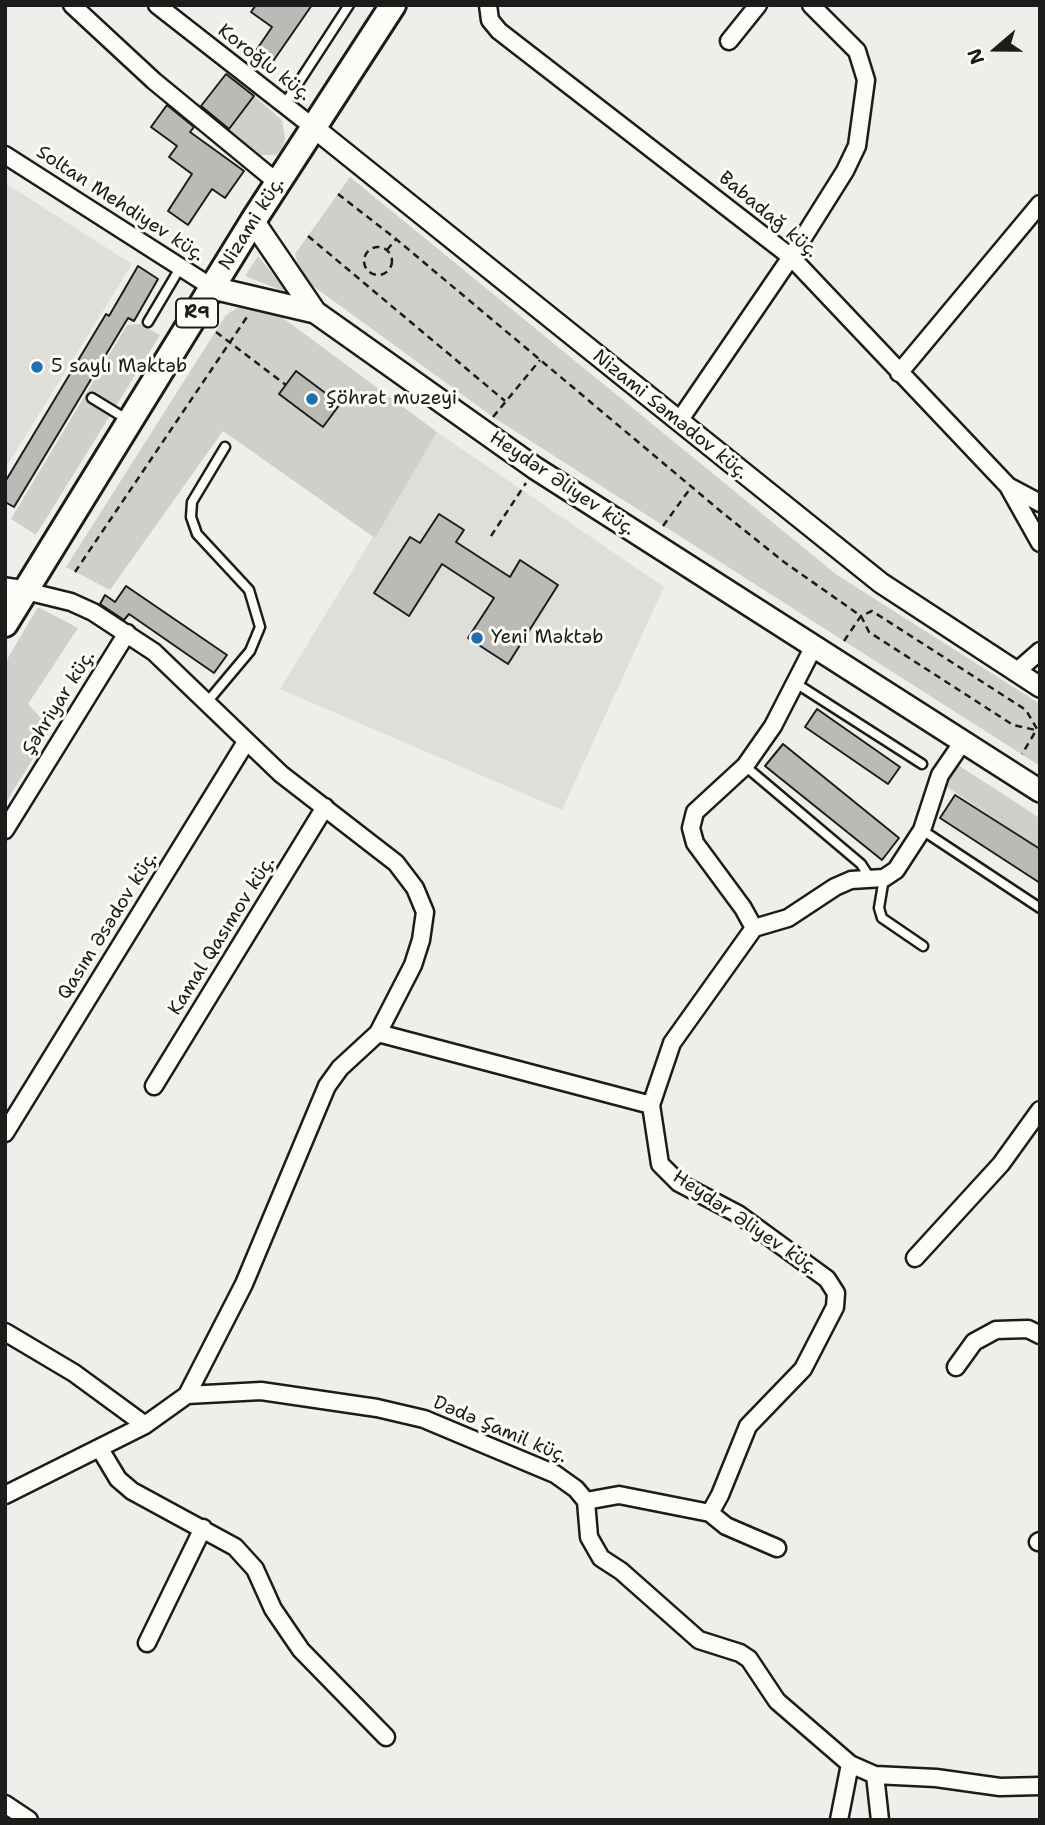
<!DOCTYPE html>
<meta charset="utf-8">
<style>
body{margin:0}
#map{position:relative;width:1045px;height:1825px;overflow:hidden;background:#f0eeea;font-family:"Shantell Sans",sans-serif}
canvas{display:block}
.frame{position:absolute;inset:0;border:7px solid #1c1c1c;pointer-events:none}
.north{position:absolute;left:961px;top:14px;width:70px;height:70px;-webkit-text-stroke:5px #fdfcf7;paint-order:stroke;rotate:250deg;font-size:19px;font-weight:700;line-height:28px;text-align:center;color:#1c1c1c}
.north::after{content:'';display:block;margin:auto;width:24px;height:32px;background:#1c1c1c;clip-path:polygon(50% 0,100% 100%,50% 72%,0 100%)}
</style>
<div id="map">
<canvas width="1045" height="1825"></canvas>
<div class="frame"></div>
<div class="north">N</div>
</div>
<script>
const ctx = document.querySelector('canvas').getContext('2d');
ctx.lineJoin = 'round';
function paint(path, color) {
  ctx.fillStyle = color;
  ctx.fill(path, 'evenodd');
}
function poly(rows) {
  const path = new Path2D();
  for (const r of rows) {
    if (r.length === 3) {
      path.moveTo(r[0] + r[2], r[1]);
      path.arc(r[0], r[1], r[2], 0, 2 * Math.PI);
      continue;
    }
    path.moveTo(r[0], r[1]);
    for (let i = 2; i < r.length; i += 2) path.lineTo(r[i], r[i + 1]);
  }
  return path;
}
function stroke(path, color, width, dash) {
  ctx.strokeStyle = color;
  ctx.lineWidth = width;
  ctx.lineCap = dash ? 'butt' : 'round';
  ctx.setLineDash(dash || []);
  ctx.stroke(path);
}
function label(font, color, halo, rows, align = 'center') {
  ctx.font = font + ' "Shantell Sans",sans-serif';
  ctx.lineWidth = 6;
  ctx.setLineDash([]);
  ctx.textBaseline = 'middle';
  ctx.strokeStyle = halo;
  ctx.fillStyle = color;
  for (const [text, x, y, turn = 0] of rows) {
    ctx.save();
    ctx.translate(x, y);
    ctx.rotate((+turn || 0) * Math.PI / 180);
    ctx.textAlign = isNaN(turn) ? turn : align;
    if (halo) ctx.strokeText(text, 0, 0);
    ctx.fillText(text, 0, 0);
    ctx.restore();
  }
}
const built = poly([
 [5,183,132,264,5,469],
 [437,432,664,587,562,810,280,689]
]);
const green = poly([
 [254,96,282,120,285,139,283,148,276,155,257,155,227,131],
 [350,177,837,575,1040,704,1040,766,493,417,302,278,295,254],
 [258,256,288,293,245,276],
 [244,304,279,315,437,432,375,538,223,431,110,590,66,567,226,315],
 [140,324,160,335,36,535,11,519,127,325],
 [38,607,78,628,28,704,51,729,5,804,5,663],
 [958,765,1040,818,1040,849,944,785]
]);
const building = poly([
 [256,5,312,5,269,67,253,55,272,27,251,12,256,5],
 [226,74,254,96,229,129,201,106,226,74],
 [167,105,194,127,190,132,244,171,225,198,212,189,188,225,168,211,192,174,169,157,177,146,151,127,167,105],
 [138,266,158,279,134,321,128,318,14,507,5,502,5,482,106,314,109,316,138,266],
 [296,371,340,404,323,427,279,394,296,371],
 [439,514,464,530,456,542,510,577,520,560,558,585,508,664,468,638,494,598,442,564,409,616,374,593,410,537,420,543,439,514],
 [126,586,227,655,214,673,129,614,124,620,100,604,105,595,115,602,126,586],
 [817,709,900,767,888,784,805,727,817,709],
 [783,744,899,838,882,860,765,766,783,744],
 [955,795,1040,849,1040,883,940,818,955,795]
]);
const path = poly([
 [338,194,396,239,724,514,784,562,861,616,869,632,1013,725,1040,731],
 [308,236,505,401],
 [378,261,14],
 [387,250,396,239],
 [216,332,286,385],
 [493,417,540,360],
 [663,526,692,486],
 [491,536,526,483],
 [75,572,249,314],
 [844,641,861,616,872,611,1026,710,1037,729,1022,754]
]);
const service = poly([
 [284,105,349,5],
 [148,322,180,268],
 [92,398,128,420],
 [797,684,922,764],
 [208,701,250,651,260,627,249,590,197,534,191,517,192,502,225,447],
 [745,766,861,864,870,878],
 [922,830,1040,908],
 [884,878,879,908,882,918,923,946]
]);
const minor = poly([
 [72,5,154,81,278,183],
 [157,5,313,127],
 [488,5,490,20,499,31,791,257,1008,486,1040,503],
 [729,41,758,5],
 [5,155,213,288],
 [899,373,1040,204],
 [679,421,791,257,845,171,857,146,866,80,857,51,811,5],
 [1008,486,1040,543],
 [1016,672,1040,651],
 [5,830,127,633],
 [754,928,788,918,835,887,851,880,884,878,896,870,922,830,940,775,962,743],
 [378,1033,651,1105],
 [154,1086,325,807],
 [5,1133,246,742],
 [915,1258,1001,1164,1040,1110],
 [5,1332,74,1373,145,1425],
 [956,1367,974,1342,996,1330,1028,1329,1040,1335],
 [187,1395,261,1391,377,1408,424,1419,555,1474,576,1489,586,1501,589,1537,601,1558,621,1571,699,1640,740,1653,749,1659,777,1701,850,1764,875,1775,936,1778,1000,1787,1040,1786],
 [100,1449,118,1479,132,1491,235,1547,255,1569,273,1609,301,1650,386,1737],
 [5,1495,145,1425,187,1395,244,1284,327,1086,340,1068,378,1033,413,965,421,940,425,912,415,888,396,863,281,774,154,652,93,612,71,602,26,591],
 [586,1501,619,1495,710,1513,726,1526,777,1548],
 [710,1513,720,1495,748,1426,803,1369,835,1307,836,1293,827,1279,738,1214,679,1183,660,1164,651,1105,672,1043,754,928,743,908,695,843,691,828,695,812,745,766,773,726,813,648],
 [1038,1542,1040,1541],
 [147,1643,203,1528],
 [875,1775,880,1820],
 [5,1804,29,1820],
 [839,1820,850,1764]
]);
const tertiary = poly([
 [313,127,881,583,1040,687],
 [5,588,26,591]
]);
const secondary = poly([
 [213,288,315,312,253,221],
 [315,312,535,468,1040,791]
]);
const trunk = poly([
 [5,624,253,221,393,5]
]);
const markers = [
 [37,367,7,"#1f6fb2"],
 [312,399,7,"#1f6fb2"],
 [477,638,7,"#1f6fb2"]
];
const shields = [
 [197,313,42]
];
const shieldNames = [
 ["R9",197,313]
];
const streetNames = [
 ["Koroğlu küç.",264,63,38],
 ["Soltan Mehdiyev küç.",120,204,33],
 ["Babadağ küç.",768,215,40],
 ["Nizami küç.",252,224,-58],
 ["Nizami Səmədov küç.",670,415,39],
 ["Heydər Əliyev küç.",562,484,34],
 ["Şəhriyar küç.",59,703,-58],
 ["Qasım Əsədov küç.",108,926,-58],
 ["Kamal Qasımov küç.",222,936,-58],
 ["Heydər Əliyev küç.",745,1223,34],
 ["Dədə Şamil küç.",500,1430,23]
];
const poiNames = [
 ["5 saylı Məktəb",51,367],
 ["Şöhrət muzeyi",326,399],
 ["Yeni Məktəb",491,638]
];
paint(built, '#e0deda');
paint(green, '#d0cfcc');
paint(building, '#bbbab6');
stroke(building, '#1c1c1c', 2);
stroke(service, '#1c1c1c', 13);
stroke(minor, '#1c1c1c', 21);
stroke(tertiary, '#1c1c1c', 24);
stroke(secondary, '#1c1c1c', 26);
stroke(trunk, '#1c1c1c', 30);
stroke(path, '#1c1c1c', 2.5, [7, 5]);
stroke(service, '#fdfcf7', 8);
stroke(minor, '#fdfcf7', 16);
stroke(tertiary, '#fdfcf7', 19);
stroke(secondary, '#fdfcf7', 21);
stroke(trunk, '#fdfcf7', 24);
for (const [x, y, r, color] of markers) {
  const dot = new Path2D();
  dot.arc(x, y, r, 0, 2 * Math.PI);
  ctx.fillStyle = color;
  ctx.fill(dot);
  stroke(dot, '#fdfcf7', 2.5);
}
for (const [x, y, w] of shields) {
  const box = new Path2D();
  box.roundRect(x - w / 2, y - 14.5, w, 29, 5);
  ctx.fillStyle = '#fdfcf7';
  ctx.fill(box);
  stroke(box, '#1c1c1c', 2);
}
label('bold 18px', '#1c1c1c', null, shieldNames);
label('19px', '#1c1c1c', '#fdfcf7', streetNames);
label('19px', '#1c1c1c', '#fdfcf7', poiNames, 'left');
</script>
